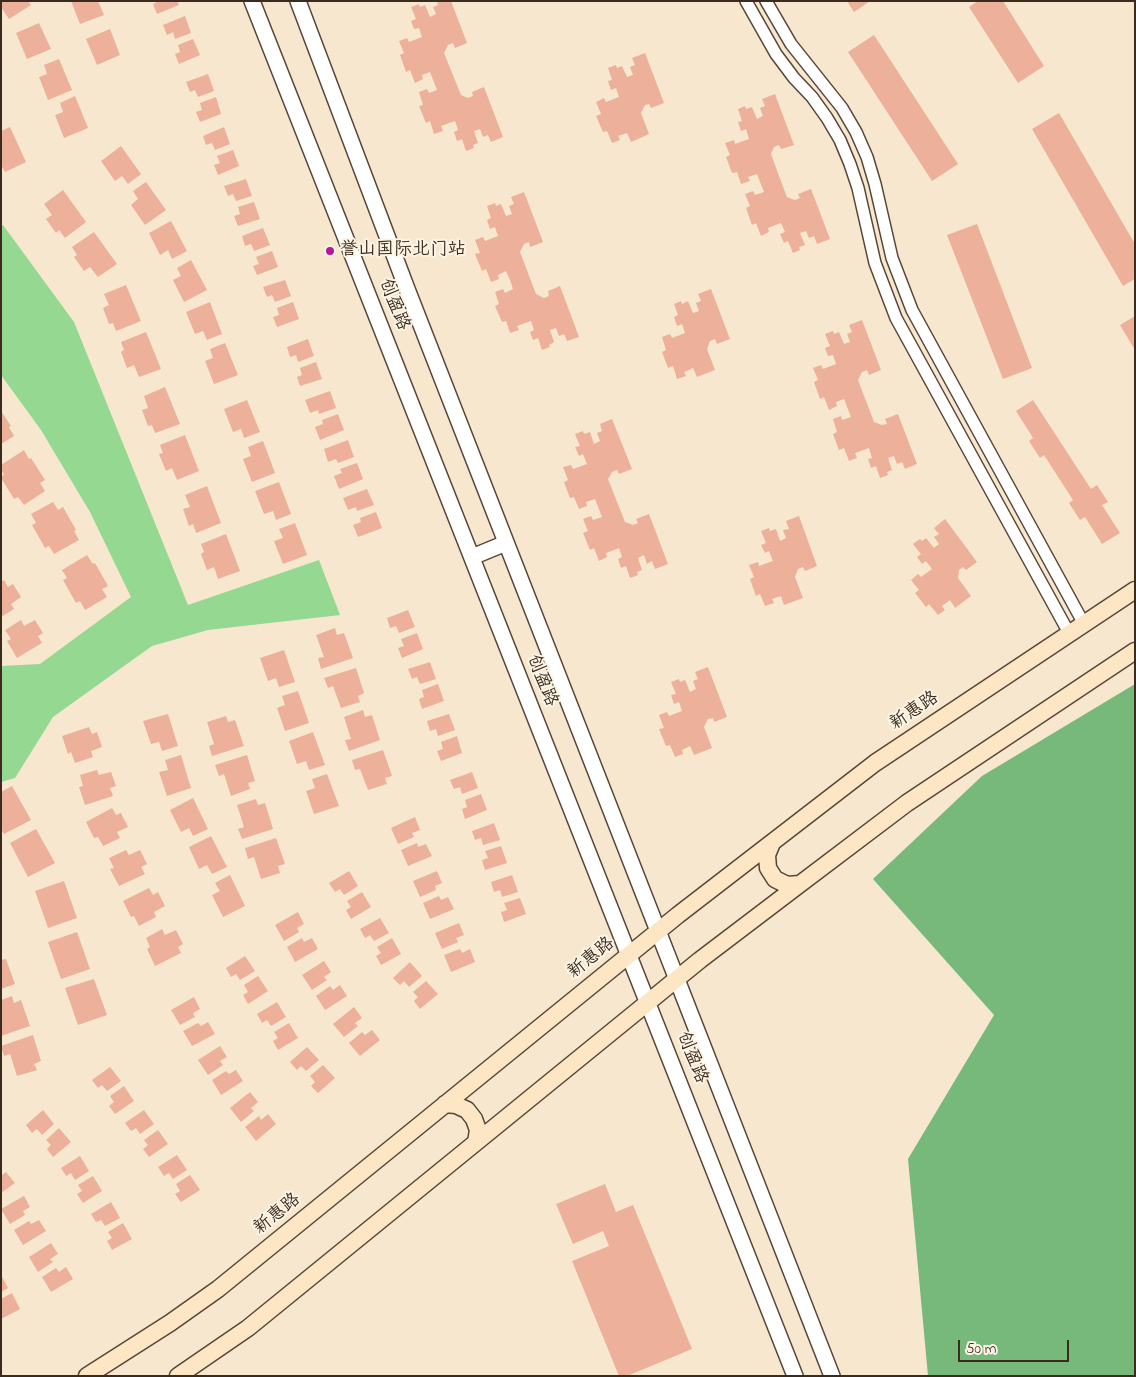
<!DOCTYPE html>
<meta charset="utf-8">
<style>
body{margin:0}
#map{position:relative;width:1136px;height:1377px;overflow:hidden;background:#f7e7ce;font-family:"Indie Flower",sans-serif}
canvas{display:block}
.frame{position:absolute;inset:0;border:2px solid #3b2a1e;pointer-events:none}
.scale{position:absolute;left:958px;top:1340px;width:111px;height:22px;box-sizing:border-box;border:2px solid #3b2a1e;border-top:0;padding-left:6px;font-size:15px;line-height:18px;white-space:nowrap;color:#3b2a1e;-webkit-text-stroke:4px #fcf5e5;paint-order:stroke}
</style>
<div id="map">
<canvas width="1136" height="1377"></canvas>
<div class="frame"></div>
<div class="scale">50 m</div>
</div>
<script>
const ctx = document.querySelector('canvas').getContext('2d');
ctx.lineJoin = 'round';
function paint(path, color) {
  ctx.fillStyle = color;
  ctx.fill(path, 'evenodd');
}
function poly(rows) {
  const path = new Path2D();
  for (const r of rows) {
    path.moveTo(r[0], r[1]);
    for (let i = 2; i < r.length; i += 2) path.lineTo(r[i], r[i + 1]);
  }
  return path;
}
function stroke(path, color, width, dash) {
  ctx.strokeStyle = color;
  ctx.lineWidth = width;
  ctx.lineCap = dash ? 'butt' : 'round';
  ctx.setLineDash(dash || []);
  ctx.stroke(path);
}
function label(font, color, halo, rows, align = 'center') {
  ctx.font = font + ' "Indie Flower","LXGW WenKai TC",sans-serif';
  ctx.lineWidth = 4;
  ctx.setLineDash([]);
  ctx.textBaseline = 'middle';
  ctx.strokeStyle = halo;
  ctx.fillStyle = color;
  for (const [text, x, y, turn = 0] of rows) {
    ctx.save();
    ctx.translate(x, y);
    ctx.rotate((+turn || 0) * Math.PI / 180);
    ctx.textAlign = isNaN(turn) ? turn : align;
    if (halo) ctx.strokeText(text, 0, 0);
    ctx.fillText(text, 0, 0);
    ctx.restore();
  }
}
const green = poly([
 [3,225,74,322,188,605,319,560,340,615,208,630,152,646,53,717,15,778,1,782,1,666,40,664,131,597,90,512,41,430,1,375,1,226]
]);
const forest = poly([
 [1135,684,1135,1376,928,1376,908,1159,994,1015,873,879,982,776]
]);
const building = poly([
 [1,1,28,1,31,5,9,19,1,7],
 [71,1,98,1,104,15,80,24],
 [159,1,177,1,179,5,157,14,153,4],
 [437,1,451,1,467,43,455,48,453,43,448,45,444,53,461,95,468,98,473,96,472,92,484,87,503,137,491,142,488,135,483,137,480,129,474,131,478,143,473,145,474,148,466,151,462,139,457,141,454,132,458,130,455,121,441,126,443,131,434,134,430,121,426,123,419,106,423,105,419,92,427,89,429,93,437,90,430,72,422,75,423,79,415,83,410,70,406,72,400,55,404,53,399,41,407,38,409,42,422,37,419,28,414,29,411,21,416,19,411,7,419,4,420,7,425,5,430,17,436,14,433,7,438,5],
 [847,1,870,1,854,12],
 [978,1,1003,1,1044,66,1018,83,969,7],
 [185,16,191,33,175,39,173,32,167,35,163,25],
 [39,23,51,49,27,59,16,33],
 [110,29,120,55,97,65,86,39],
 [874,35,958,164,932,181,848,52],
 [193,39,200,55,179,64,175,54,180,52,178,45],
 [645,53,664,103,651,108,649,104,645,105,641,113,649,134,631,142,627,133,618,136,620,140,612,143,607,131,603,132,596,116,601,114,596,102,604,98,606,102,619,97,616,88,611,90,608,81,612,80,608,68,616,65,617,68,622,66,627,77,633,75,630,67,635,65,632,58],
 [59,59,72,90,48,100,39,77,47,74,44,65],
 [208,74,214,91,198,97,195,90,190,92,186,82],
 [775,94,794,145,781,149,779,145,774,147,771,154,779,176,787,197,795,200,800,198,798,194,811,189,830,239,817,244,814,236,809,238,806,231,800,233,805,245,799,247,800,250,793,253,788,241,784,243,780,234,785,232,781,223,768,228,769,232,761,236,756,223,752,225,746,208,750,206,745,194,753,191,755,195,764,192,757,174,748,177,750,181,741,184,737,172,732,173,726,157,730,155,725,143,734,140,735,144,749,139,746,129,741,131,738,122,742,121,738,109,745,106,746,109,752,107,757,119,763,116,760,108,765,106,762,99],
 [75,96,88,128,64,138,55,115,63,112,60,103],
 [216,97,221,114,200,122,196,112,202,110,200,103],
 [1059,113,1135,244,1135,279,1123,286,1032,129],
 [10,127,26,162,5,172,1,165,1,131],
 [224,127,230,144,215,150,212,143,206,145,203,136],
 [121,146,141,174,128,184,122,176,115,181,101,161],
 [233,150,239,166,218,175,214,165,220,163,217,156],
 [246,179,252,196,236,201,233,194,228,196,224,186],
 [146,182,166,210,145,225,131,205,138,199,133,191],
 [63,190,86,222,65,238,59,230,56,233,46,219,52,215,44,204],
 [524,192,543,242,530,247,529,242,524,244,520,252,536,294,544,298,549,296,548,291,560,286,579,337,567,341,564,334,559,336,556,328,550,330,554,342,549,345,550,347,542,350,538,338,533,340,530,332,534,330,531,321,517,326,519,330,510,333,506,321,502,322,495,306,499,304,495,292,503,289,505,293,513,289,510,280,506,271,498,275,499,279,491,282,486,269,482,271,475,254,480,253,475,240,483,237,485,241,498,236,495,227,490,229,487,220,491,218,487,206,495,203,496,206,501,204,506,216,512,214,509,206,514,204,511,197],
 [254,202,260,219,238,226,234,216,240,214,238,207],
 [171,221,187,251,172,259,168,250,160,255,149,233],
 [977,224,1032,368,1003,379,947,235],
 [263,228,270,245,254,251,251,244,245,246,242,236],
 [94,232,117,264,98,277,90,267,84,271,74,257,77,255,72,247],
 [272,251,278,267,257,275,253,266,259,264,256,257],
 [191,260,207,290,184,302,173,280,181,276,177,268],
 [285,280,291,296,275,302,272,295,267,297,263,287],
 [126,285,141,321,116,331,113,323,109,324,103,308,109,305,104,294],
 [711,289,730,339,717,344,715,339,710,341,707,349,715,370,697,377,693,368,684,372,686,376,677,379,673,366,668,368,662,352,666,350,662,337,670,334,672,338,685,333,682,324,677,326,674,317,678,315,674,304,681,301,682,304,688,301,693,313,699,311,696,303,701,301,698,294],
 [210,302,222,334,207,340,203,331,195,334,186,312],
 [293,302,299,319,277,327,273,317,279,315,277,308],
 [1135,316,1135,350,1120,325],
 [862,320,881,370,869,375,867,370,862,372,858,380,874,422,882,425,887,424,885,419,898,414,917,464,905,469,902,462,897,464,894,456,888,458,892,470,887,472,888,475,880,478,876,466,871,468,868,459,872,458,869,448,855,453,857,458,849,461,844,448,839,450,833,434,837,432,833,419,841,416,842,420,851,417,844,399,836,402,837,406,829,410,824,397,820,399,814,382,818,380,813,368,821,365,823,369,836,364,833,355,828,356,825,348,830,346,825,334,833,331,834,334,839,332,844,344,850,342,847,334,852,332,849,325],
 [146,332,161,369,139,377,134,365,127,368,121,352,124,350,121,342],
 [308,339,314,356,298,362,296,355,290,357,287,347],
 [225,343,238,375,214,384,205,361,213,358,210,349],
 [316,362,322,379,300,386,297,377,302,375,300,368],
 [165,387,180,424,155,433,152,425,148,426,142,410,148,408,144,396],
 [330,391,336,408,319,414,318,410,310,413,305,400],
 [247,400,260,432,244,438,241,429,233,432,224,409],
 [1033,400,1091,489,1097,485,1108,502,1102,505,1120,533,1102,544,1085,517,1080,520,1069,503,1073,500,1044,455,1040,458,1029,441,1033,438,1016,411],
 [1,411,11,426,9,427,14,436,1,444],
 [338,414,344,430,320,440,315,427,323,424,322,420],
 [612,419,632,469,619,474,617,470,612,472,608,479,625,522,633,525,638,523,636,519,649,514,668,564,655,569,652,561,647,564,644,555,638,558,642,570,637,572,638,575,630,578,626,566,621,568,618,559,622,557,619,548,606,553,607,557,599,561,594,548,590,550,583,533,588,531,583,519,591,516,593,520,602,517,595,499,586,502,587,506,579,509,574,497,570,498,564,482,568,480,563,467,571,465,573,469,587,464,583,454,579,456,575,447,580,446,575,434,583,431,584,434,590,432,594,444,600,441,597,433,602,431,600,424],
 [185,435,199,471,177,480,172,468,166,471,159,454,163,453,160,445],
 [348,440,354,457,338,463,336,459,328,462,324,449],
 [263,441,275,473,252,482,243,459,251,456,248,447],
 [24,450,29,459,31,458,45,480,40,483,45,491,24,505,18,497,14,499,1,478,4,474,1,470,1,465],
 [357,463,363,479,339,489,334,476,342,473,340,469],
 [279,482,291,514,276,520,273,511,264,514,255,491],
 [207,486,221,523,196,533,193,524,189,526,183,509,190,507,185,495],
 [367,489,374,505,357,511,356,507,348,510,343,498],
 [53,502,58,510,63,507,76,530,74,531,79,540,54,554,49,546,45,548,32,525,36,523,31,514],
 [376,512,382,528,358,537,353,525,361,522,360,518],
 [799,516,817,566,805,571,803,567,798,569,795,577,803,598,784,605,781,596,772,599,774,603,765,606,760,594,756,596,750,579,754,577,749,565,758,562,759,566,773,561,769,551,765,553,761,545,766,543,761,531,769,528,770,531,776,529,780,541,786,538,783,530,789,529,786,521],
 [945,519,977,562,966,570,963,567,959,570,958,578,971,596,955,608,950,600,942,606,945,610,938,615,929,604,926,607,915,593,919,590,911,580,918,574,921,577,932,569,926,561,922,564,917,557,921,554,913,544,920,539,922,541,926,538,934,548,939,544,934,537,939,534,934,528],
 [295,523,307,555,283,564,274,541,283,538,279,529],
 [226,534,240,571,218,579,214,567,207,570,201,554,204,552,201,544],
 [87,555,93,564,95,563,108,586,102,589,107,597,85,610,80,601,76,603,63,580,67,578,62,570],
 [4,580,8,587,13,584,21,597,11,604,14,609,1,617,1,582],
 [408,610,415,627,399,633,396,626,390,628,387,618],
 [21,620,24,626,35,620,43,633,38,636,42,643,17,658,7,641,11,639,5,630],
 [335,628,337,635,344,633,353,658,321,669,318,658,324,657,316,635],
 [417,633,423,649,402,658,398,648,404,646,401,639],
 [284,650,295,682,279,687,276,678,268,681,260,658],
 [430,662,436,679,420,684,417,677,412,679,408,669],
 [708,667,727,717,714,722,713,718,708,719,704,727,712,748,694,755,690,746,682,750,683,754,675,757,670,745,666,746,659,729,664,728,659,715,667,712,669,716,682,711,679,702,674,704,671,695,676,694,671,682,679,679,680,682,685,680,690,692,696,689,693,681,698,679,695,672],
 [356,668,364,693,358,696,360,702,341,708,333,686,328,688,324,678],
 [438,684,444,701,422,709,419,699,424,697,422,690],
 [298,691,309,723,285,731,277,708,285,705,282,696],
 [363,710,365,717,372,715,380,740,349,751,345,740,351,739,344,717],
 [168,714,178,746,162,751,159,742,151,744,143,721],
 [449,714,455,730,438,736,436,729,430,731,427,721],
 [226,716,228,722,235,720,244,746,212,756,209,746,214,744,207,722],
 [89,727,92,734,97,732,102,747,91,751,93,757,75,763,71,752,68,754,62,736],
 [313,732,325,765,309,770,306,761,297,764,289,741],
 [457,736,462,753,441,761,437,751,443,749,441,742],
 [383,750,392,776,385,778,387,784,368,790,360,769,355,770,352,760],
 [181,755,191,788,167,796,159,772,168,770,165,760],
 [247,755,255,781,248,783,250,789,231,796,224,774,219,776,215,765],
 [97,770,99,775,111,772,116,786,110,788,113,796,85,805,79,787,83,786,80,775],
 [472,772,478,788,462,794,460,787,454,789,450,780],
 [327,774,339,806,314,814,306,791,315,788,312,779],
 [12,786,31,820,4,834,1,829,1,792],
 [481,794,487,810,465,819,462,809,467,807,465,800],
 [193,798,208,829,193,836,189,828,181,832,170,810],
 [256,799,258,805,265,803,273,829,242,839,238,829,244,827,237,805],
 [112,808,116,815,121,813,128,827,117,832,120,838,103,846,98,837,94,838,86,822],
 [415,817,420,830,412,833,414,837,398,844,391,828],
 [494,823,500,840,483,845,481,838,475,840,472,831],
 [36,829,55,863,28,877,10,843],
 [211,836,227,867,212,874,207,865,199,869,189,847],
 [276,838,285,864,278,866,280,873,261,879,254,857,248,859,245,848],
 [417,843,418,847,426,844,432,856,408,866,401,850],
 [501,846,507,863,485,870,482,860,488,858,485,851],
 [126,850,129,855,140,850,147,864,141,867,145,874,119,886,110,869,114,868,109,858],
 [349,871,358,886,344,895,340,889,335,892,329,883],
 [437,871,442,883,435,886,436,890,420,897,413,881],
 [230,875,245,906,223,917,212,895,220,891,215,883],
 [512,875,518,892,502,897,500,890,494,892,491,882],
 [64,881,77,918,48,928,35,891],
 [149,888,153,895,158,892,165,906,154,912,156,917,139,926,134,916,131,917,123,901],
 [362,892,371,907,351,919,346,910,351,907,347,901],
 [439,896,441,900,448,897,454,909,430,919,423,903],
 [520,898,526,914,504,922,501,912,507,910,504,903],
 [298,912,304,924,297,928,299,932,284,941,275,925],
 [380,918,389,933,374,941,370,935,365,938,360,929],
 [459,923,464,935,456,938,458,942,442,949,435,933],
 [162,929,165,935,176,930,183,944,178,947,181,953,155,966,147,949,150,947,146,938],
 [77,932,90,969,61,979,48,942],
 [302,938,304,942,312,938,318,949,295,962,287,947],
 [392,938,401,954,381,965,376,956,381,953,377,947],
 [460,949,462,953,470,949,475,962,451,972,444,955],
 [245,956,255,971,240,980,236,974,231,977,226,968],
 [6,959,15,984,1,989,1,960],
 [324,961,331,972,324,977,327,980,312,990,302,975],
 [410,962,422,976,409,987,404,981,400,985,393,978],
 [258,976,268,991,248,1004,243,995,248,992,244,985],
 [94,979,107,1015,78,1025,65,988],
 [426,981,438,994,420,1009,414,1001,418,997,413,992],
 [340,985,347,996,325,1010,316,996,330,986,333,990],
 [12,996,14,1003,21,1000,30,1026,1,1036,1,1000],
 [194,997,200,1009,193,1013,195,1017,180,1025,171,1010],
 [277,1002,286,1017,271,1026,267,1020,262,1023,257,1014],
 [354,1007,362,1018,355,1023,358,1026,344,1037,333,1024],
 [208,1022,215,1034,192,1046,183,1031,198,1023,201,1026],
 [289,1023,298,1038,278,1050,273,1041,278,1038,274,1032],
 [372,1030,380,1040,360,1056,349,1043,362,1032,365,1035],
 [33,1035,41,1061,34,1064,37,1070,17,1076,10,1054,4,1056,1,1046],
 [220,1046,227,1057,220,1061,223,1065,208,1075,198,1060],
 [307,1047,319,1060,306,1071,301,1066,297,1070,290,1062],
 [323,1065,335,1078,318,1093,311,1086,315,1082,310,1076],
 [110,1067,121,1081,107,1091,102,1085,98,1088,92,1080],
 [236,1070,243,1081,221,1095,212,1080,226,1071,229,1074],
 [124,1086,134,1101,115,1114,109,1106,114,1102,110,1096],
 [250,1092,258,1102,251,1108,254,1111,241,1122,230,1108],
 [43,1110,54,1124,42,1135,37,1129,32,1133,26,1125],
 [144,1110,154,1124,140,1134,136,1128,131,1131,125,1123],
 [268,1114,276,1124,256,1141,245,1127,259,1116,261,1120],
 [59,1128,71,1142,53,1157,47,1149,51,1145,46,1140],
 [158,1130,168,1144,149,1157,143,1149,148,1145,144,1140],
 [177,1155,187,1170,173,1179,169,1173,164,1176,158,1167],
 [80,1156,89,1171,75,1180,71,1173,66,1176,61,1168],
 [6,1172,15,1183,1,1193,1,1176],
 [190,1175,200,1190,181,1202,175,1194,180,1191,176,1184],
 [93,1176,102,1191,83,1203,77,1194,82,1191,78,1185],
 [605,1184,616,1212,633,1205,692,1349,627,1376,619,1376,572,1261,609,1246,603,1231,573,1244,556,1204],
 [24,1196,30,1207,23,1211,25,1215,10,1224,1,1209],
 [111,1202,120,1218,105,1226,101,1220,96,1222,91,1214],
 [39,1220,46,1231,23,1245,14,1230,29,1221,31,1224],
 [123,1223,132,1239,112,1250,107,1241,112,1238,108,1232],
 [51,1243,58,1254,50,1259,53,1262,38,1272,29,1257],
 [66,1267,73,1279,51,1292,42,1277,56,1268,59,1272],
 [1,1275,8,1288,1,1292],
 [12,1293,20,1309,1,1319,1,1299]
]);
const minor = poly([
 [746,1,776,54,794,78,812,97,827,118,840,140,850,164,858,188,875,263,896,318,1069,633],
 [766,1,791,44,842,108,856,132,867,157,875,184,892,258,912,310,1084,624]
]);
const tertiary = poly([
 [252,1,795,1376],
 [298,1,407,289,832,1376],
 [472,557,506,543]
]);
const secondary = poly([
 [772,843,767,855,768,868,775,879,787,885,800,884],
 [445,1104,456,1105,467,1110,474,1119,478,1130,476,1142],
 [87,1376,170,1323,218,1289,678,915,875,763,1135,590],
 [178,1376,248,1328,700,960,800,884,907,803,1135,651]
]);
const markers = [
 [330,251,5,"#b5179e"]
];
const poiNames = [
 ["誉山国际北门站",340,251]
];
const streetNames = [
 ["创盈路",393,305,68],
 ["创盈路",541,681,68],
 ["新惠路",915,712,-34],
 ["新惠路",592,959,-39],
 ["创盈路",691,1058,68],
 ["新惠路",278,1215,-39]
];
paint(green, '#94d891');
paint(forest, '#77b87b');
paint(building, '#edb09a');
stroke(minor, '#574638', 14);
stroke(tertiary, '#574638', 18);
stroke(secondary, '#574638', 19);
stroke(minor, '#fff', 11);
stroke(tertiary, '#fff', 15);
stroke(secondary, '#fce6c4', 16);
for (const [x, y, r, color] of markers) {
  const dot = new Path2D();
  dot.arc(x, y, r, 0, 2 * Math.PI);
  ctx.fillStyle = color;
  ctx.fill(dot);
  stroke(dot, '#fcf5e5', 2);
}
label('18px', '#3b2a1e', '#fcf5e5', poiNames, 'left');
label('18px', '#3b2a1e', '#fcf5e5', streetNames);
</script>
